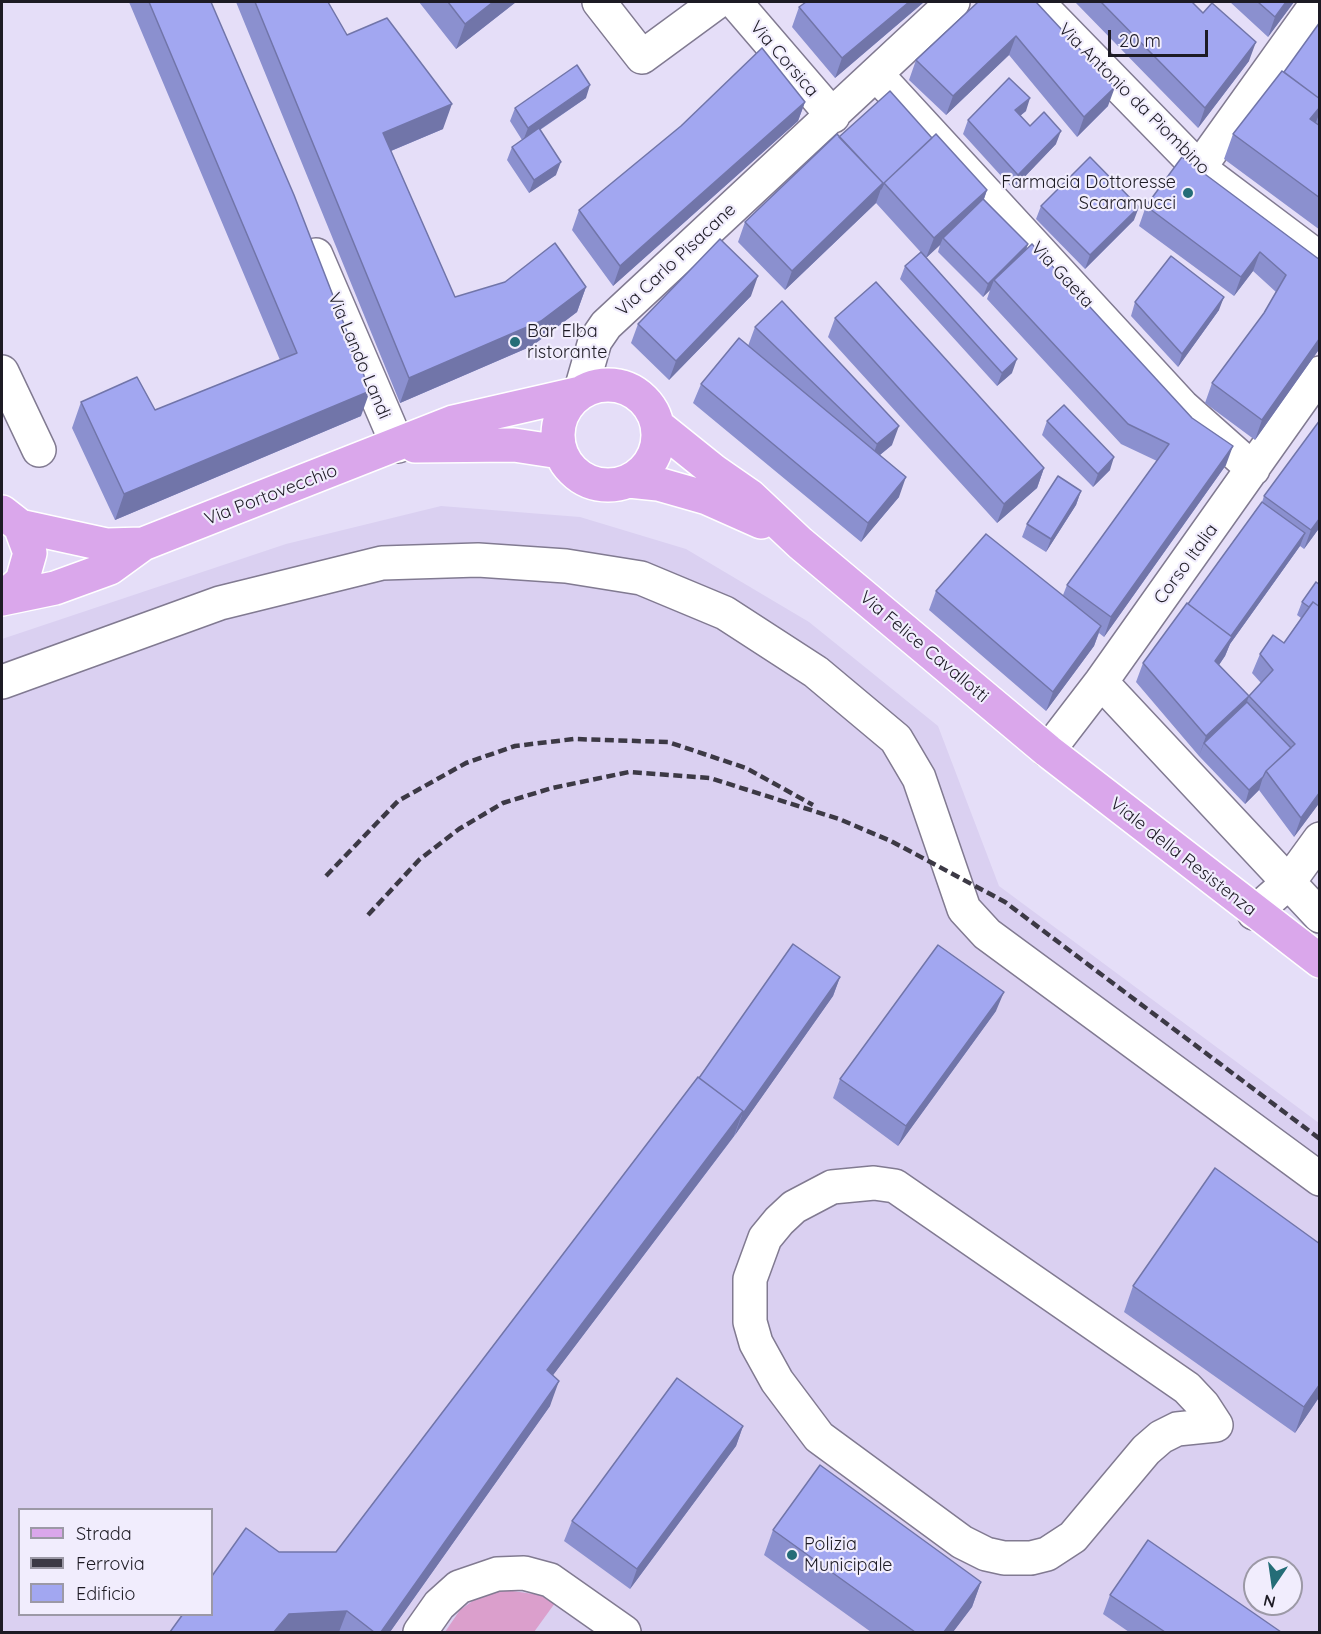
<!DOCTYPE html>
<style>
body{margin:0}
#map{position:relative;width:1321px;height:1634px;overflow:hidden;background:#e5def8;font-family:Quicksand,sans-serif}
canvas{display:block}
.frame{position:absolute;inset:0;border:3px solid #1d1b24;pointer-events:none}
.legend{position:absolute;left:18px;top:1508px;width:195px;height:108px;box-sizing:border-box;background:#f1edfd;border:2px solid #9c99a6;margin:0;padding:8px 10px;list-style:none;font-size:18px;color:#1d1b24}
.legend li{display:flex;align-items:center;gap:12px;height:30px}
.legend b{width:30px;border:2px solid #9c99a6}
.north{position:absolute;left:1243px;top:1556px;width:60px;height:60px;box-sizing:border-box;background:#f1edfd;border:2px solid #9c99a6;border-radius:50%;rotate:193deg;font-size:16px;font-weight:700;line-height:24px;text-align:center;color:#1d1b24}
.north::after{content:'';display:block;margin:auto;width:21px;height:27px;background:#246d77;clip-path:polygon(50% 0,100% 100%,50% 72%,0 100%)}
.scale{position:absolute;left:1108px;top:30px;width:100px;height:27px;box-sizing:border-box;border:3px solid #1d1b24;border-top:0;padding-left:8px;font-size:18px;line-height:21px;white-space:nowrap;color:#1d1b24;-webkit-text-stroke:4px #f1edfd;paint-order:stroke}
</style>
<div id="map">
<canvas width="1321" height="1634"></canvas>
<div class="frame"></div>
<ul class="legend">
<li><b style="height:8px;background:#daa7eb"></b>Strada</li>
<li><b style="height:8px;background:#3c3945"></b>Ferrovia</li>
<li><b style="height:16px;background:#a2a7f1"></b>Edificio</li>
</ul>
<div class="north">N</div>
<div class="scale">20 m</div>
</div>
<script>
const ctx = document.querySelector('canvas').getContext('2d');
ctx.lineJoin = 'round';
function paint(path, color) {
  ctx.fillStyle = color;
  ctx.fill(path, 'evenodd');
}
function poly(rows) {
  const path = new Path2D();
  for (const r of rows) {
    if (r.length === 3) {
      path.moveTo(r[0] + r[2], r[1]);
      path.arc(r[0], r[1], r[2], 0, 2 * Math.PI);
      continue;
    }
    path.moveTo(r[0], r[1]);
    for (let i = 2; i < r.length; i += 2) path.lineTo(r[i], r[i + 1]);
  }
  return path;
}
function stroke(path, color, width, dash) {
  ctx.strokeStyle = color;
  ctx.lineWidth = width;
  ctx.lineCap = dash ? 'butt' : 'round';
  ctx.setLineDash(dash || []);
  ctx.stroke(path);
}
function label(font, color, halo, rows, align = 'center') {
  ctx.font = font + ' Quicksand,sans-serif';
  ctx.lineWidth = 4.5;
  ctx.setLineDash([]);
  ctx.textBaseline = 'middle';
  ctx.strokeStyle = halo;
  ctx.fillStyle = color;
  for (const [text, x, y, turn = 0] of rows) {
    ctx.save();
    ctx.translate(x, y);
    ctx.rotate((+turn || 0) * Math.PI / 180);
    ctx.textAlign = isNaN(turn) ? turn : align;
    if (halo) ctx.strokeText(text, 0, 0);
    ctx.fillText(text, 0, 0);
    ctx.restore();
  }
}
const built = poly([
 [441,506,580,517,686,549,809,622,938,726,999,886,1319,1123,1319,1632,2,1632,2,639,286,544],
 [20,1510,212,1510,212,1614,20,1614],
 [1255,1568,1291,1568,1291,1604,1255,1604]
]);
const green = poly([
 [506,1590,540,1595,555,1603,534,1632,445,1632,460,1610,474,1600,490,1593]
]);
const minor = poly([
 [599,2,642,57,717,2],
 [735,2,833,116],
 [1037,2,1199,168,1320,259],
 [877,75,1182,406,1253,469],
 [1199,168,1318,2],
 [316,255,398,446],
 [2,372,39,450],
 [580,393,595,341,606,325,953,2],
 [2,682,220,603,382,563,478,560,566,566,641,578,725,613,816,672,896,739,919,778,964,909,987,934,1320,1179],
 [1101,682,1320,916],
 [1048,751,1101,682,1320,373],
 [1254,913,1288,883,1320,839],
 [874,1183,895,1186,1187,1388,1203,1405,1216,1425,1177,1429,1161,1437,1146,1450,1073,1537,1047,1554,1031,1558,1004,1558,986,1554,962,1542,819,1437,777,1381,756,1343,750,1322,750,1279,765,1238,779,1221,794,1207,832,1187,874,1183],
 [420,1632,439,1605,459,1587,497,1574,524,1573,550,1580,624,1632]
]);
const major = poly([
 [608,435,50],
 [658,426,714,471,750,496,800,543,1048,751,1320,961],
 [415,446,514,445,560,452],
 [629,481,658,484,707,498,761,522],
 [2,512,20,526,30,553,22,581,2,599],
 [20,526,107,545,143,544],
 [2,599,55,588,110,568,143,544,453,422,580,393]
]);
const rail = poly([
 [326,876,398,801,466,763,515,746,574,739,668,742,746,768,813,805],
 [368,915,419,860,459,829,503,803,552,788,629,772,710,778,839,819,891,841,1005,902,1320,1139]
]);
const wall = poly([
 [129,2,211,2,361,416,115,520,72,428,81,402,155,410,280,360],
 [236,2,328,2,347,35,443,129,391,151,455,297,586,287,577,312,532,346,400,403],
 [419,2,516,2,456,49],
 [806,2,924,2,835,78,792,27,799,7],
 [978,2,1108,106,1077,137,1009,55,946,115,909,80,916,60],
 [1075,2,1192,2,1249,61,1198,128],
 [1230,2,1294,2,1268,37],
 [1320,22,1320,230,1224,159,1233,134,1284,72],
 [586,98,540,130,556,175,529,193,507,160,512,147,522,140,510,121,515,108],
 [805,102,798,121,613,286,572,230,579,210],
 [1026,111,1020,116,1030,126,1056,144,1013,189,963,134,968,120],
 [839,137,932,138,987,190,984,199,1028,244,1026,250,1226,465,1104,637,1099,633,1094,646,1046,711,929,610,936,591,1063,595,1067,585,1157,461,1121,444,987,299,990,290,983,297,938,252,940,245,926,258,876,203,785,290,738,242,745,222],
 [1041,206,1134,220,1085,269,1036,219],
 [1146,206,1320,260,1320,348,1255,440,1205,403,1212,383,1264,313,1276,292,1253,271,1234,296,1139,226],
 [905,266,1012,373,997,386,900,279],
 [751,296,669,380,631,343,638,324],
 [1135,302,1219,310,1178,367,1131,316],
 [835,318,1044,468,1037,488,997,523,828,337],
 [755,327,892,445,880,455,899,497,861,542,693,403,701,384,748,346],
 [1320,420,1320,527,1304,549,1300,546,1230,644,1225,656,1219,665,1249,696,1247,702,1249,696,1261,683,1252,673,1260,654,1284,643,1301,618,1297,615,1302,602,1320,585,1320,802,1294,837,1259,790,1245,804,1199,756,1136,682,1143,663,1188,604,1262,502,1264,496],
 [1047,421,1110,470,1093,487,1042,435],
 [1081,491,1076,505,1046,552,1022,537,1027,524],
 [840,977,833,996,735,1135,553,1375,550,1406,390,1632,170,1632,279,1552,336,1552,699,1078],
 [996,1011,898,1146,833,1098,840,1079],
 [1320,1244,1320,1396,1295,1433,1124,1312,1133,1286],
 [743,1426,736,1446,630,1589,564,1541,572,1521],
 [773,1530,981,1582,972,1607,953,1632,871,1632,764,1555],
 [1110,1595,1281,1632,1129,1632,1103,1614]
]);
const shadedWall = poly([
 [493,2,516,2,456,49,465,24],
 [909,2,924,2,835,78,842,58],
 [1286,2,1294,2,1268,37,1275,17],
 [1016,36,1009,55,946,115,953,96],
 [1256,42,1249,61,1198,128,1205,108],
 [590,85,586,98,523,141,528,128],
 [1115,87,1108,106,1077,137,1084,117],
 [1030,98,1026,111,1011,123,1015,110],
 [805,102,798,121,613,286,620,266],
 [452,104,443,129,374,158,383,133],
 [1320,107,1320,112,1314,127,1310,119],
 [1061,131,1056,144,1013,189,1018,175],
 [561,162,556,175,529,193,534,180],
 [883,183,876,203,785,290,792,271],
 [987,190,980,210,943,238,940,245,926,258,934,238],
 [1139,207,1134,220,1085,269,1090,255],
 [1028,244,1023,258,994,280,990,290,983,297,988,284],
 [1260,252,1253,271,1234,296,1241,277],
 [758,276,751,296,669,380,676,361],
 [586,287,577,312,532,346,400,403,409,378],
 [1224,297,1219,310,1178,367,1182,354],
 [1320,338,1320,348,1255,440,1262,420],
 [1017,359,1012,373,997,386,1002,373],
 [370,391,361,416,115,520,124,494],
 [899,426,892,445,870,463,877,444],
 [1233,446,1226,465,1104,637,1111,617],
 [1114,457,1110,470,1093,487,1098,474],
 [1044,468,1037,488,997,523,1004,504],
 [906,477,899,497,861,542,868,523],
 [1081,491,1076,505,1046,552,1051,539],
 [1320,518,1320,527,1304,549,1311,530],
 [1305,533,1300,546,1230,644,1225,656,1208,681,1215,661,1228,640],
 [1101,626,1094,646,1046,711,1053,692],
 [1249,696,1242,715,1204,743,1199,756,1206,736],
 [1263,777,1259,790,1245,804,1249,790],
 [1320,792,1320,802,1294,837,1301,818],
 [840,977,833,996,735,1135,742,1115],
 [1004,992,996,1011,898,1146,906,1126],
 [743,1111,734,1136,538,1395,547,1370],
 [559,1381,550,1406,390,1632,381,1632],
 [1320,1384,1320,1396,1295,1433,1304,1407],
 [743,1426,736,1446,630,1589,637,1569],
 [981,1582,972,1607,953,1632,944,1632],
 [347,1611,339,1632,274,1632,289,1614]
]);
const building = poly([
 [149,2,211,2,294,195,370,391,124,494,81,402,137,377,155,410,297,353,149,2],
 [255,2,328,2,347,35,387,18,452,104,383,133,455,297,505,282,555,243,586,287,541,321,409,378,255,2],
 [448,2,493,2,465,24,448,2],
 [806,2,909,2,842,58,799,7,806,2],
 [978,2,1036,2,1115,87,1084,117,1016,36,953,96,916,60,978,2],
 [1101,2,1192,2,1203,13,1212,3,1256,42,1205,108,1101,2],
 [1258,2,1286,2,1275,17,1258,2],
 [1320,22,1320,99,1284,72,1320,22],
 [762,48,805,102,620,266,579,210,681,126,762,48],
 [577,65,590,85,528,128,515,108,577,65],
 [1282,71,1320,99,1320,107,1310,119,1320,126,1320,198,1233,134,1282,71],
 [1009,78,1030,98,1015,110,1030,126,1044,112,1061,131,1018,175,968,120,1009,78],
 [890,91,932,138,884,183,881,189,883,183,839,137,890,91],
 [539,128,561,162,534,180,512,147,539,128],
 [837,134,883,183,792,271,745,222,837,134],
 [936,134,987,190,934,238,884,183,936,134],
 [1090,157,1139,207,1090,255,1041,206,1090,157],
 [1182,157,1320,260,1320,338,1262,420,1212,383,1264,313,1286,275,1260,252,1241,277,1146,206,1182,157],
 [983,199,1028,244,988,284,943,238,983,199],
 [720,239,758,276,676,361,638,324,720,239],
 [1032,244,1192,418,1233,446,1111,617,1067,585,1169,444,1128,424,994,280,1032,244],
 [921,252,1017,359,1002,373,905,266,921,252],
 [1171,256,1224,297,1182,354,1135,302,1171,256],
 [876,282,1044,468,1004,504,835,318,876,282],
 [782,301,899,426,877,444,755,327,782,301],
 [739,338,906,477,868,523,701,384,739,338],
 [1064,405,1114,457,1098,474,1047,421,1064,405],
 [1320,420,1320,518,1311,530,1264,496,1320,420],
 [1058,476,1081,491,1051,539,1027,524,1058,476],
 [1262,502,1305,533,1231,636,1188,604,1262,502],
 [986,534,1101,626,1053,692,936,591,986,534],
 [1316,582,1320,585,1320,607,1313,602,1309,607,1302,602,1316,582],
 [1313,602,1320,607,1320,792,1301,818,1266,771,1295,744,1249,696,1273,670,1260,654,1273,635,1284,643,1313,602],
 [1187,603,1232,637,1215,661,1249,696,1206,736,1143,663,1187,603],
 [1247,702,1291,748,1266,771,1263,777,1249,790,1204,743,1247,702],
 [793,944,840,977,742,1115,743,1111,699,1078,793,944],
 [938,945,1004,992,906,1126,840,1079,938,945],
 [698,1077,743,1111,547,1370,559,1381,381,1632,374,1632,347,1611,289,1614,274,1632,170,1632,183,1614,212,1614,212,1576,246,1528,279,1552,336,1552,698,1077],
 [1215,1168,1320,1244,1320,1384,1304,1407,1133,1286,1215,1168],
 [677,1378,743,1426,637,1569,572,1521,677,1378],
 [820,1465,981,1582,944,1632,915,1632,773,1530,820,1465],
 [1148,1540,1281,1632,1165,1632,1110,1595,1148,1540]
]);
const markers = [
 [1188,193,6,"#246d77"],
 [515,342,6,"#246d77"],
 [792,1555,6,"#246d77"]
];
const streetNames = [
 ["Via Corsica",784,59,49],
 ["Via Antonio da Piombino",1134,99,45],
 ["Via Carlo Pisacane",676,260,-43],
 ["Via Gaeta",1062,275,47],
 ["Via Lando Landi",359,356,67],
 ["Via Portovecchio",271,495,-21],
 ["Corso Italia",1186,564,-54],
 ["Via Felice Cavallotti",924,647,40],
 ["Viale della Resistenza",1183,857,38]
];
const poiNames = [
 ["Farmacia Dottoresse",1176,183,"right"],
 ["Scaramucci",1176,204,"right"],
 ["Bar Elba",527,332],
 ["ristorante",527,353],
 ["Polizia",804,1545],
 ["Municipale",804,1566]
];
paint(built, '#dad0f1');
paint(green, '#db9fcc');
stroke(minor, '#817a91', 36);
stroke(major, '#fff', 36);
stroke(minor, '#fff', 33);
stroke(major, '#daa7eb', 33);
stroke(rail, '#3c3945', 4.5, [9, 4.5]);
paint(wall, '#8b90cf');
paint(shadedWall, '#7175a9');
paint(building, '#a2a7f1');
stroke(building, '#7175a9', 1.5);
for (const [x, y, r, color] of markers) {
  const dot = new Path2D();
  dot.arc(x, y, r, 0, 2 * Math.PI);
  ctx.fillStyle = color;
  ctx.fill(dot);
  stroke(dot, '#f1edfd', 2);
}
label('18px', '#1d1b24', '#f1edfd', streetNames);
label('18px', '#1d1b24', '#f1edfd', poiNames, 'left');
</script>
